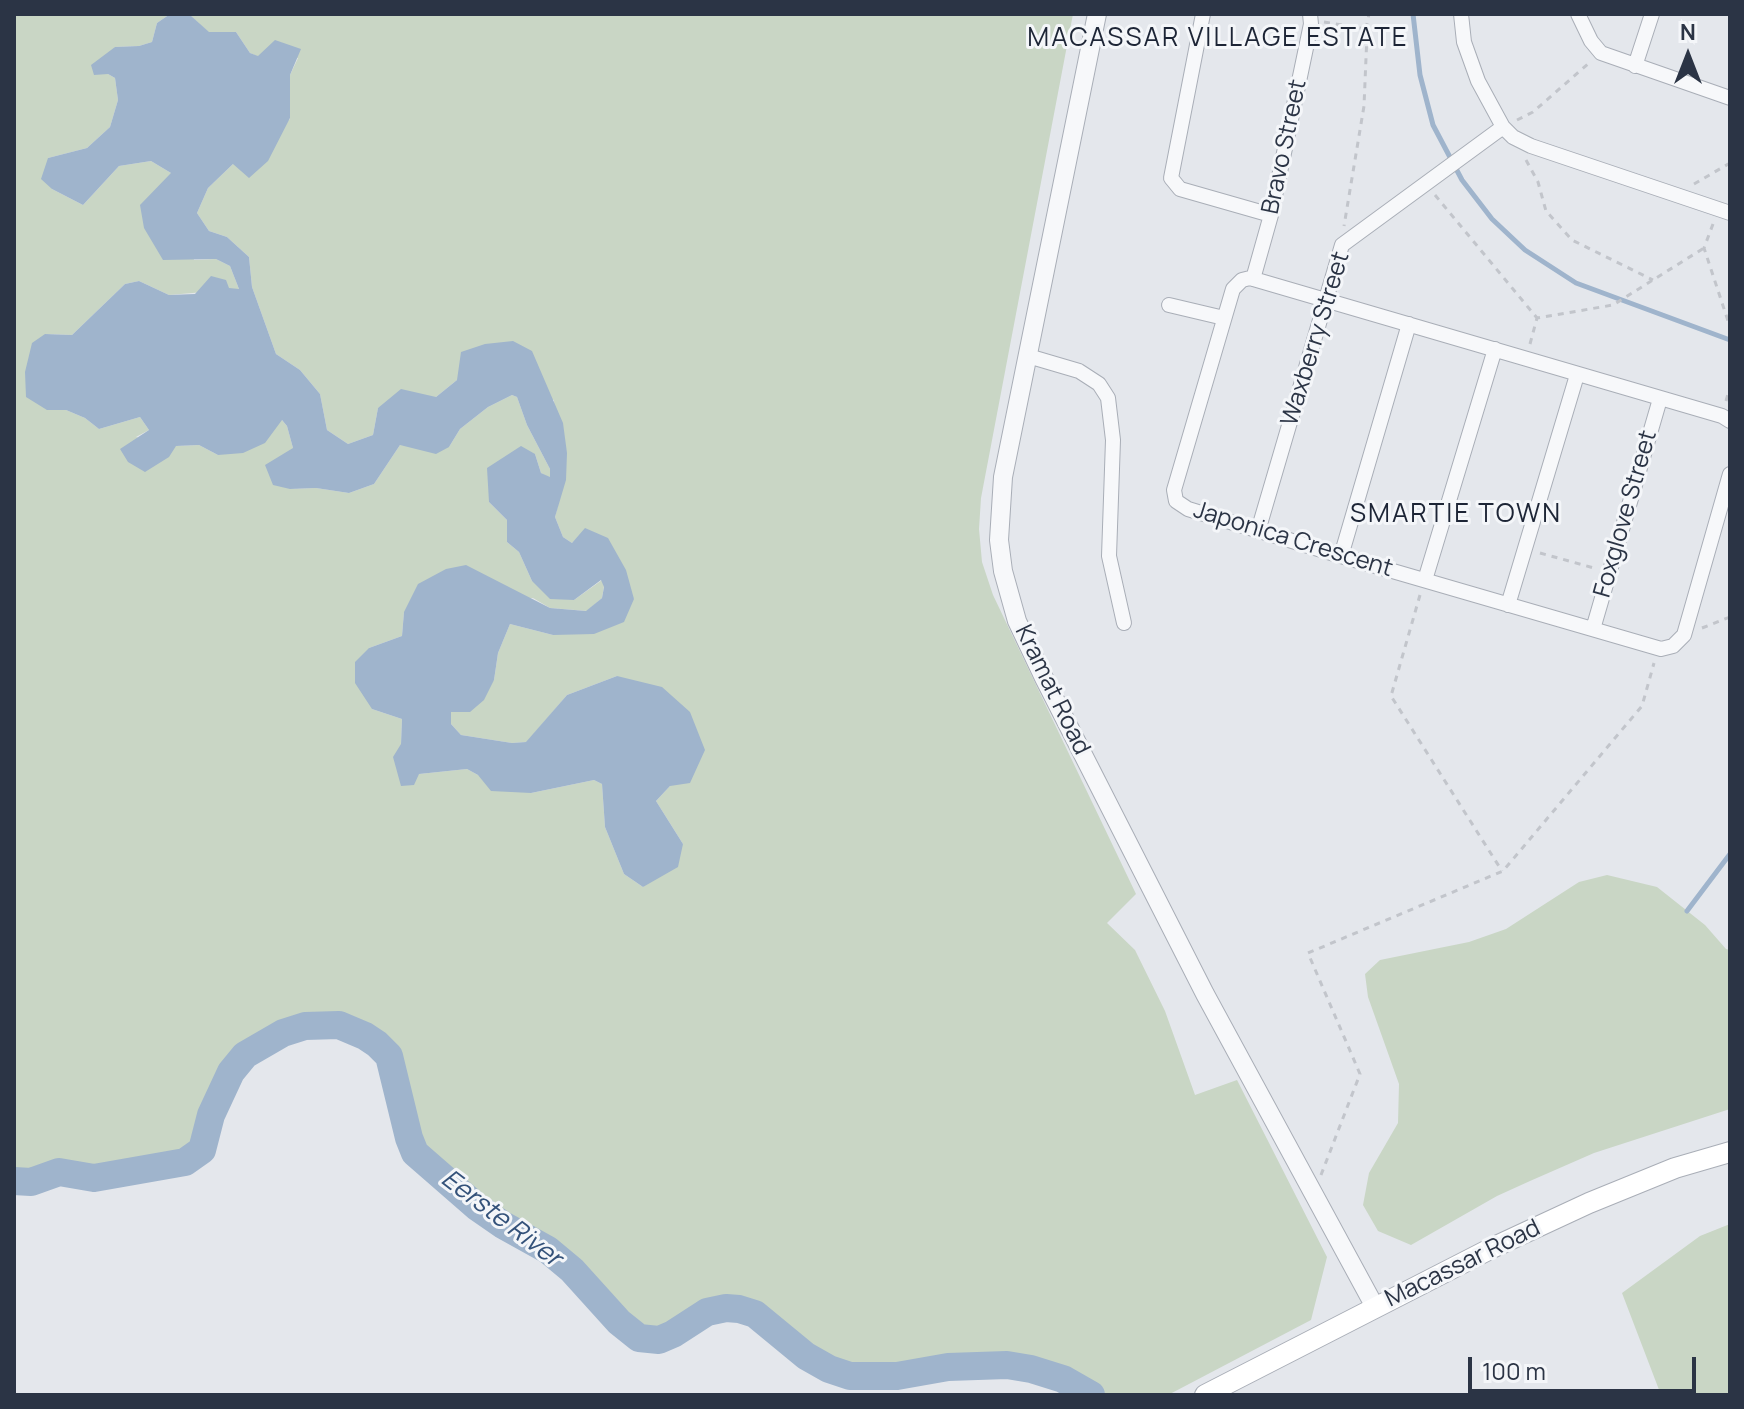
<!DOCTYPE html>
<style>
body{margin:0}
#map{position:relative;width:1744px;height:1409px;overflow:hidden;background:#e4e7ec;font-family:Manrope,sans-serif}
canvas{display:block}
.frame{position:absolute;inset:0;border:16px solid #2b3445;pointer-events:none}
.north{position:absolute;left:1648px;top:16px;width:80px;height:80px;-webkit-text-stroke:6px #f4f6f9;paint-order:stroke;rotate:0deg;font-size:22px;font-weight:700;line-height:32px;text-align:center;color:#2b3445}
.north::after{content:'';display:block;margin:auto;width:28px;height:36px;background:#2b3445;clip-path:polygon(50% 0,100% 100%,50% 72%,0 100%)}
.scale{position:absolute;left:1468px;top:1357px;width:228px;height:36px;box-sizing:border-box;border:4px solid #2b3445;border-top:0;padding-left:10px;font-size:24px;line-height:28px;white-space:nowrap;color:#2b3445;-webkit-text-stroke:6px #f4f6f9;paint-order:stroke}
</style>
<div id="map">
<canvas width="1744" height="1409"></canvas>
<div class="frame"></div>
<div class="north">N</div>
<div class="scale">100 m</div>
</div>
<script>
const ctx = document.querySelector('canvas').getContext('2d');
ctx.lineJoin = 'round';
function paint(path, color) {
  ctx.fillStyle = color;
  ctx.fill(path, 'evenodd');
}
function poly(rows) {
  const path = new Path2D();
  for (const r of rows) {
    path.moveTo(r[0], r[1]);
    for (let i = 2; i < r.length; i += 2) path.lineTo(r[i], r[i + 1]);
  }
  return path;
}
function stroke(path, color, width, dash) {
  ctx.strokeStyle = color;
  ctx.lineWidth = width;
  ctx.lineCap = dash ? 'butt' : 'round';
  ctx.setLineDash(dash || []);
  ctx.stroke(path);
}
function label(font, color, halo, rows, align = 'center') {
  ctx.font = font + ' Manrope,sans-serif';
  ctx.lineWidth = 6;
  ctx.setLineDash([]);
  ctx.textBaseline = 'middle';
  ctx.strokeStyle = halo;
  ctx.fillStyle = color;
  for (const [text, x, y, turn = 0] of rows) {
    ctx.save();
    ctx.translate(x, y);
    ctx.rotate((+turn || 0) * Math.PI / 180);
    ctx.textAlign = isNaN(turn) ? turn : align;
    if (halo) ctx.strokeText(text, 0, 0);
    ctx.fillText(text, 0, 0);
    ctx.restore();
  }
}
const green = poly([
 [14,14,170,14,157,23,152,42,139,46,115,47,108,74,115,78,118,100,110,127,87,148,48,158,52,189,83,205,119,166,151,161,171,173,194,260,216,259,230,266,239,289,169,295,139,281,125,284,72,335,45,334,47,410,66,410,85,418,99,429,140,417,149,430,136,437,176,446,199,445,218,455,281,419,287,426,293,448,290,489,316,488,349,493,374,484,400,445,449,447,460,429,488,407,512,395,517,397,527,425,550,469,550,478,541,473,535,454,489,502,507,520,507,542,519,552,532,581,574,600,602,580,604,586,602,598,587,611,550,608,533,598,404,612,402,636,369,648,372,709,402,719,401,744,419,774,467,769,478,775,531,793,594,780,602,784,605,827,624,874,643,887,683,844,656,801,670,786,617,676,567,695,527,742,512,743,461,735,451,724,451,712,494,680,498,653,510,624,553,635,634,599,579,537,572,543,563,537,555,517,558,505,554,400,457,380,436,397,378,408,373,435,348,444,327,430,320,394,300,370,276,354,252,287,249,257,227,237,209,231,197,213,208,188,233,164,290,119,290,75,298,58,259,57,250,53,236,32,208,32,189,14,1073,14,981,498,979,529,982,562,993,595,1136,894,1107,923,1135,950,1165,1011,1195,1095,1237,1080,1327,1257,1311,1320,1168,1395,1091,1395,1063,1379,1031,1369,1007,1365,948,1367,897,1376,850,1376,829,1369,806,1356,755,1314,739,1309,725,1308,707,1312,673,1334,659,1340,639,1338,619,1322,572,1270,548,1250,503,1225,477,1207,415,1153,409,1138,389,1056,377,1044,365,1036,339,1025,304,1027,283,1033,245,1055,231,1072,211,1115,202,1150,185,1162,94,1178,59,1172,31,1182,14,1181],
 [1607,875,1657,887,1705,925,1726,949,1730,950,1730,1109,1594,1153,1530,1181,1497,1196,1411,1245,1378,1231,1363,1205,1369,1173,1398,1123,1399,1084,1368,997,1365,974,1380,960,1469,942,1506,929,1579,882],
 [1730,1224,1730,1395,1661,1395,1622,1293,1700,1236]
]);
const water = poly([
 [170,14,189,14,209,32,236,32,250,53,258,56,275,40,301,49,290,75,290,118,268,161,249,178,233,164,208,188,197,213,209,231,227,237,249,257,252,287,276,354,300,370,320,394,327,430,348,444,373,435,378,408,401,389,436,397,457,380,461,352,485,344,513,341,532,351,563,423,567,453,566,480,555,517,563,537,572,543,585,528,608,538,626,570,634,599,624,622,594,634,553,635,510,624,498,653,494,680,484,700,470,712,451,712,451,724,461,735,512,743,526,742,567,695,617,676,662,687,690,712,705,750,690,783,670,786,656,801,683,844,678,867,643,887,624,874,605,827,602,784,594,780,531,793,491,791,478,775,467,769,419,774,414,785,401,786,393,757,401,744,402,719,372,709,355,683,355,662,369,648,402,636,404,612,418,584,446,569,466,565,550,608,586,611,602,598,604,587,601,580,574,600,550,599,532,581,519,552,507,542,507,520,489,502,487,468,521,446,535,454,541,473,550,477,550,469,527,425,517,397,512,395,488,407,460,429,449,447,436,454,400,445,374,484,349,493,316,488,290,489,273,485,265,465,293,448,287,426,282,420,265,443,243,453,218,455,199,445,176,446,169,457,145,472,128,462,120,449,149,430,140,417,99,429,85,418,66,410,47,410,26,397,25,372,32,343,45,334,72,335,125,284,139,281,169,295,195,294,211,276,226,280,229,288,239,289,230,266,216,259,163,260,144,228,140,205,171,173,151,161,119,166,83,205,52,189,41,179,48,158,87,148,110,127,118,100,115,78,108,74,94,75,91,65,115,47,139,46,152,42,157,23]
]);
const stream = poly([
 [1413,14,1420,75,1433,125,1462,180,1492,219,1525,250,1576,283,1730,340],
 [1687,911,1730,854]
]);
const river = poly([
 [14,1181,31,1182,59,1172,94,1178,185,1162,202,1150,211,1115,231,1072,245,1055,283,1033,305,1026,339,1025,365,1036,377,1044,389,1056,409,1138,415,1153,477,1207,503,1225,548,1250,572,1270,619,1322,639,1338,659,1340,673,1334,707,1312,726,1308,739,1309,755,1314,806,1356,829,1369,850,1376,897,1376,948,1367,1007,1365,1031,1369,1063,1379,1091,1395]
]);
const path = poly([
 [1324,22,1366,29,1367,34,1364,106,1344,226],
 [1366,29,1369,14],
 [1517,120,1533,112,1589,63],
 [1526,160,1538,182,1546,211,1572,240,1653,280],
 [1694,184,1730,163],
 [1435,195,1537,318],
 [1713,224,1704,248,1730,327],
 [1530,344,1537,318,1613,305,1704,248],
 [1726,401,1730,387],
 [1540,553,1594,568],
 [1420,595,1391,696,1502,871],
 [1702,628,1730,617],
 [1321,1175,1360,1074,1308,953,1503,871,1642,706,1654,663]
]);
const minor = poly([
 [1203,14,1171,178,1180,189,1271,215],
 [1461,14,1464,42,1478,81,1503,127,1513,137,1531,146,1730,213],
 [1578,14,1591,41,1601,53,1730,98],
 [1635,66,1652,14],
 [1253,279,1271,215,1311,24,1310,14],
 [1169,305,1224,318],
 [1028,356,1079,371,1099,384,1108,398,1113,440,1109,556,1124,623],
 [1730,421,1722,416,1250,278,1242,280,1233,289,1174,490,1176,501,1188,509,1341,556,1661,649,1673,646,1684,635,1730,474],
 [1258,531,1342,245,1503,127],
 [1341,556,1409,324],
 [1425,580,1495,349],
 [1508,605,1577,375],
 [1593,629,1660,399]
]);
const tertiary = poly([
 [1097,14,1003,477,999,540,1003,571,1017,621,1044,678,1205,994,1375,1307]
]);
const secondary = poly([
 [1205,1395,1492,1248,1589,1203,1675,1168,1730,1152]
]);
const streetNames = [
 ["Bravo Street",1285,147,-78],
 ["Waxberry Street",1316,339,-73],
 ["Foxglove Street",1626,514,-74],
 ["Japonica Crescent",1293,540,17],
 ["Kramat Road",1052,690,64],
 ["Macassar Road",1463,1264,-26]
];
const neighbourhoodNames = [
 ["MACASSAR VILLAGE ESTATE",1218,39],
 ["SMARTIE TOWN",1456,515]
];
const waterNames = [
 ["Eerste River",501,1219,37]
];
paint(green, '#c9d6c5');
paint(water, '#9fb4cc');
stroke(stream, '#9fb4cc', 5);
stroke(river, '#9fb4cc', 28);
stroke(minor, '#a9aeb7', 16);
stroke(tertiary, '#a9aeb7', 20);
stroke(secondary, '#a9aeb7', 22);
stroke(path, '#c2c5cb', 3, [6, 6]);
stroke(minor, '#f7f8fa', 14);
stroke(tertiary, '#f7f8fa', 18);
stroke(secondary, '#fff', 20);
label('24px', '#2b3445', '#f4f6f9', streetNames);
ctx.letterSpacing = '2px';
label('26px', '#1d2536', '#f4f6f9', neighbourhoodNames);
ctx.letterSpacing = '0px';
label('italic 26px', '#34527a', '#f4f6f9', waterNames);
</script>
